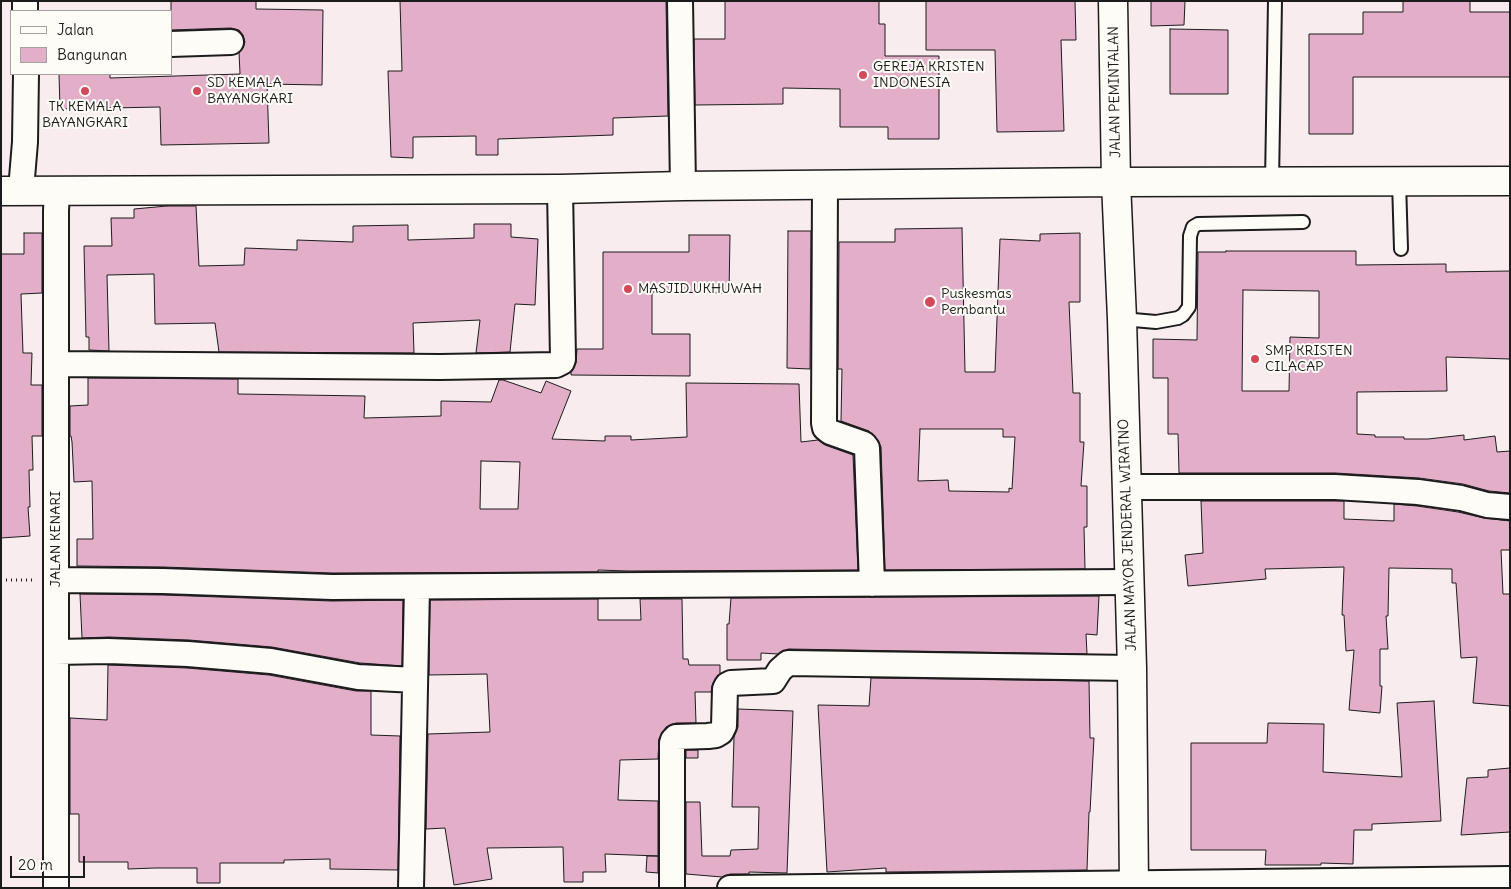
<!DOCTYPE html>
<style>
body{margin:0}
#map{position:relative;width:1511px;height:889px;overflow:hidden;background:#f8ecee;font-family:Delius,sans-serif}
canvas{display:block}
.frame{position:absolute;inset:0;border:2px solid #1c1c1c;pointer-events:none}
.legend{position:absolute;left:10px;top:10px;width:162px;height:65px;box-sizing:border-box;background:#fdfcf7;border:1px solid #a3a29f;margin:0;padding:6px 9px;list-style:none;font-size:15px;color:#1c1c1c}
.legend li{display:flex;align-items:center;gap:10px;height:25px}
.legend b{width:25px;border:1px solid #a3a29f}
.scale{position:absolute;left:10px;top:856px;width:75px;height:22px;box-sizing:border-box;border:2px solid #1c1c1c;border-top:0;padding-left:6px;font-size:15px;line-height:18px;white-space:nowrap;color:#1c1c1c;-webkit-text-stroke:4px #fdfcf7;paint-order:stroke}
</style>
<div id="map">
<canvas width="1511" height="889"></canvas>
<div class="frame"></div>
<ul class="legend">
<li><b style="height:6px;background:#fdfcf7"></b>Jalan</li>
<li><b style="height:14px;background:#e2aec8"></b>Bangunan</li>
</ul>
<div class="scale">20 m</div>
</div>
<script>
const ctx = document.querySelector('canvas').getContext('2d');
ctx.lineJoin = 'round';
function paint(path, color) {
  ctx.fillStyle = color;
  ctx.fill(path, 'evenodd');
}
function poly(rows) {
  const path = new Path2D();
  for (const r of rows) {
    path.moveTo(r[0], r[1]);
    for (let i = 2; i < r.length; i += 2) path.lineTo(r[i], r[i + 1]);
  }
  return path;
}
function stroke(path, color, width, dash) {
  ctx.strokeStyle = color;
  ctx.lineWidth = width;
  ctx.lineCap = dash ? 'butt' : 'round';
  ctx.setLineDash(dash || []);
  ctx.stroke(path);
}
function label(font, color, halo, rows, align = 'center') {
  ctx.font = font + ' Delius,sans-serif';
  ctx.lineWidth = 4;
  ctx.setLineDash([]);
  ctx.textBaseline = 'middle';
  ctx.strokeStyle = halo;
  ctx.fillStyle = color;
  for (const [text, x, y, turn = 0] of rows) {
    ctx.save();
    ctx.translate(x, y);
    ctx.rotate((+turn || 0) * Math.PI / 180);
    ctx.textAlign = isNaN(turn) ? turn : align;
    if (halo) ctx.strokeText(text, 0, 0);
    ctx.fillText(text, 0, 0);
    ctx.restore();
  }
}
const building = poly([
 [171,1,256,1,256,9,323,10,322,85,267,84,269,143,161,145,160,107,60,109,59,74,110,74,110,78,240,74,239,52,243,48,245,42,243,35,239,30,231,28,171,30,171,1],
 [400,1,666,1,668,116,613,118,613,135,498,139,498,155,476,155,476,136,413,137,413,158,391,157,388,71,402,71,400,1],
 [725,1,879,1,879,24,885,24,885,56,939,56,939,139,888,139,888,127,840,127,840,89,783,88,783,104,695,105,694,39,725,39,725,1],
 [926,1,1075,1,1076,40,1061,40,1064,131,997,132,995,50,926,50,926,1],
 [1151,1,1185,1,1184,25,1151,26,1151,1],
 [1403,1,1470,1,1470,12,1510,12,1510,77,1353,77,1353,134,1309,134,1309,34,1363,34,1363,12,1403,12,1403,1],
 [1170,29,1228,30,1228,94,1170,94,1170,29],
 [167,206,196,206,199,266,244,265,245,248,297,250,297,240,353,242,353,226,408,225,408,240,474,238,474,224,511,224,511,237,538,239,535,305,515,304,510,352,476,353,480,320,413,323,414,353,219,352,215,323,155,324,154,274,107,275,109,351,89,350,89,337,86,337,84,246,112,246,111,218,134,218,134,209,167,206],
 [962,228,965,372,995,372,1000,239,1040,241,1040,234,1080,233,1080,302,1069,302,1073,393,1080,393,1080,442,1084,442,1081,486,1087,486,1087,527,1084,527,1085,569,885,570,881,447,878,440,869,431,841,421,842,369,838,369,839,242,895,242,895,229,962,228],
 [920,429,1003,429,1003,437,1015,437,1012,489,1009,488,1009,492,949,491,948,480,918,481,920,429],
 [788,231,811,231,810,369,787,368,788,231],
 [24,233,42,233,42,293,21,294,23,353,32,353,31,385,42,385,42,436,32,436,33,470,29,470,30,507,28,507,30,536,1,538,1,254,24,254,24,233],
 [689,235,730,235,729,293,652,292,652,334,690,334,690,376,571,375,571,372,576,363,577,349,603,349,603,252,689,252,689,235],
 [1226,251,1356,251,1356,265,1446,264,1446,272,1510,271,1510,359,1446,357,1447,391,1357,392,1357,434,1375,435,1375,437,1404,437,1404,439,1428,439,1464,435,1464,440,1495,436,1497,452,1510,451,1510,493,1489,491,1463,484,1419,478,1335,473,1179,473,1178,434,1168,434,1168,378,1153,378,1153,339,1197,340,1198,252,1226,252,1226,251],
 [1243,290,1319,291,1319,338,1290,337,1289,391,1242,391,1243,290],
 [88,378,238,379,238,394,365,396,364,418,441,416,441,401,491,402,499,380,503,380,541,393,546,381,571,391,552,439,605,441,605,436,631,436,631,440,687,437,686,383,799,384,801,442,818,440,825,445,853,455,858,570,628,571,598,570,598,572,332,573,163,567,77,566,77,539,93,539,92,481,74,482,72,442,71,436,70,436,70,406,88,405,88,378],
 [481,461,520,462,518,509,480,509,481,461],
 [1201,501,1344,501,1344,519,1394,521,1394,504,1417,506,1458,512,1484,518,1510,521,1510,550,1501,550,1503,594,1510,594,1510,706,1473,703,1477,657,1461,658,1456,583,1452,583,1452,569,1389,568,1388,616,1386,616,1388,649,1380,649,1380,686,1382,686,1380,713,1349,710,1354,650,1346,651,1344,615,1342,615,1344,567,1265,569,1266,579,1188,586,1185,555,1203,553,1201,501],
 [80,594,163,595,332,601,403,600,402,666,360,663,272,647,189,640,109,637,82,638,80,594],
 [1099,596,1097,635,1086,634,1087,654,788,649,778,654,761,653,761,660,727,660,727,624,729,624,731,598,1099,596],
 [598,599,598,620,641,620,640,599,682,599,683,659,688,659,689,665,720,665,720,674,713,683,711,692,695,692,696,723,676,723,666,727,659,739,658,759,620,760,618,800,658,801,658,856,605,854,606,872,583,872,583,882,564,882,563,847,487,848,492,879,454,885,445,828,426,829,428,734,490,732,487,674,429,675,430,600,598,599],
 [108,665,187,668,269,675,356,691,371,691,371,735,400,736,398,870,330,869,330,859,284,860,284,863,220,863,220,883,197,883,197,868,155,868,128,869,128,862,79,862,79,814,70,814,70,718,107,720,108,665],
 [871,678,1089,681,1090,738,1094,738,1090,812,1089,812,1087,870,886,872,886,868,827,872,818,705,869,706,871,678],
 [1434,701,1441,821,1372,824,1372,830,1354,830,1353,864,1321,863,1321,865,1265,865,1266,850,1191,850,1191,743,1267,743,1268,723,1324,724,1323,772,1402,777,1397,703,1434,701],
 [738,709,793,711,787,873,749,872,749,874,730,874,722,877,686,874,686,802,700,802,702,856,730,856,731,850,758,849,759,807,732,807,734,737,738,727,738,709],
 [686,750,698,750,698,758,686,758,686,750],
 [1510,768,1510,832,1461,835,1467,778,1488,777,1488,770,1510,768],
 [647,856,658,856,658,873,646,872,647,856]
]);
const path = poly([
 [1,580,33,580]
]);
const service = poly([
 [1399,181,1401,249],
 [1272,182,1275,1],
 [1122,319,1156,322,1178,318,1183,315,1189,307,1190,236,1193,227,1198,224,1303,222]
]);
const minor = poly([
 [25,1,25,11],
 [680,1,683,186],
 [171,44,231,42],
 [825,184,824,423,825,428,830,432,864,444,867,448,872,584],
 [21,190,25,142,26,74],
 [56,364,440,367,556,365,562,362,563,359,560,189],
 [1126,487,1335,487,1418,492,1461,498,1487,505,1510,507],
 [56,580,163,581,332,587,1128,582],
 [56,652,108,651,188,654,271,661,358,677,415,680],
 [56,888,56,211,57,190],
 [411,888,417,587],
 [672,888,672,743,673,740,676,737,708,736,716,735,721,732,724,726,725,689,727,685,731,683,773,681,780,670,788,663,1132,668],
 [730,888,1510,879]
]);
const tertiary = poly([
 [1116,182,1122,319,1132,668,1134,888],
 [1,191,560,189,683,186,1116,182,1510,181]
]);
const secondary = poly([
 [1113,1,1116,182]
]);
const markers = [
 [863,75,5,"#d1495b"],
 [85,91,5,"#d1495b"],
 [197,91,5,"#d1495b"],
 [628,289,5,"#d1495b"],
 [930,302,6,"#d1495b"],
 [1255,359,5,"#d1495b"]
];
const poiNames = [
 ["GEREJA KRISTEN",873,67],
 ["INDONESIA",873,83],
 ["SD KEMALA",207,83],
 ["BAYANGKARI",207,99],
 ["TK KEMALA",85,107,"center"],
 ["BAYANGKARI",85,123,"center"],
 ["MASJID UKHUWAH",638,289],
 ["Puskesmas",941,294],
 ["Pembantu",941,310],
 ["SMP KRISTEN",1265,351],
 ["CILACAP",1265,367]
];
const streetNames = [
 ["JALAN PEMINTALAN",1115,92,-91],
 ["JALAN MAYOR JENDERAL WIRATNO",1128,535,-92],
 ["JALAN KENARI",56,539,-90]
];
paint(building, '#e2aec8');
stroke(building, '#1c1c1c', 1);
stroke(service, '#1c1c1c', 16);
stroke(minor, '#1c1c1c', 28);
stroke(tertiary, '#1c1c1c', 31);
stroke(secondary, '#1c1c1c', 31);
stroke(path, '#1c1c1c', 3, [1, 4]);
stroke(service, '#fdfcf7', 12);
stroke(minor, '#fdfcf7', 24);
stroke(tertiary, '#fdfcf7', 28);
stroke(secondary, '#fdfcf7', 28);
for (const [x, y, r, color] of markers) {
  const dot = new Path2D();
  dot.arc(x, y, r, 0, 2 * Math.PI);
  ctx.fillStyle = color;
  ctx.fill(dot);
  stroke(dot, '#fdfcf7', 2);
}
label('14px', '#1c1c1c', '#fdfcf7', poiNames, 'left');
label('14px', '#1c1c1c', '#fdfcf7', streetNames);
</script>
